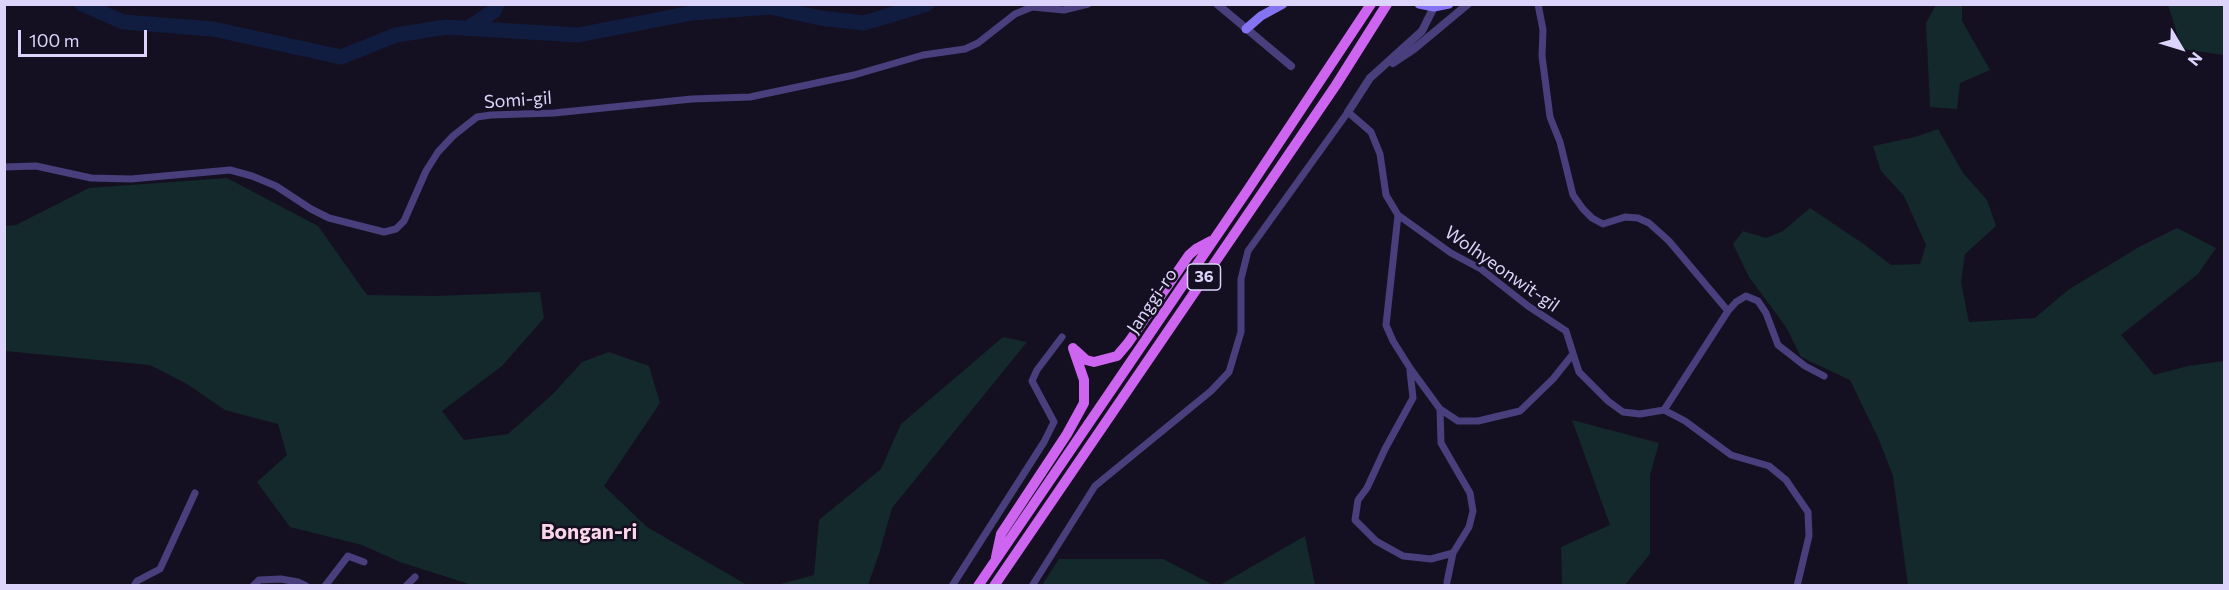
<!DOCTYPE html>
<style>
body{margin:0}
#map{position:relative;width:2229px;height:590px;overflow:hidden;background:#151021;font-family:Commissioner,sans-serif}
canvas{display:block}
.frame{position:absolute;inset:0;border:6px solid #ddd4fb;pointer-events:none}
.north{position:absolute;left:2151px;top:18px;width:60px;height:60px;-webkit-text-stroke:4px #151021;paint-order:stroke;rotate:128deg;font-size:16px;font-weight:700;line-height:24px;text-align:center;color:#ddd4fb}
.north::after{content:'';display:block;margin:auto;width:21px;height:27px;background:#ddd4fb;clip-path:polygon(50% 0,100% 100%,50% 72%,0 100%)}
.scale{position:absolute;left:18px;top:30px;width:129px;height:27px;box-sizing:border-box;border:3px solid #ddd4fb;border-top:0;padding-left:8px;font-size:18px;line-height:21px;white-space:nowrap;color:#ddd4fb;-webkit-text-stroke:4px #151021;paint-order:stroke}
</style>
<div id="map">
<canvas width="2229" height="590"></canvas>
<div class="frame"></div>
<div class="north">N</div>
<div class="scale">100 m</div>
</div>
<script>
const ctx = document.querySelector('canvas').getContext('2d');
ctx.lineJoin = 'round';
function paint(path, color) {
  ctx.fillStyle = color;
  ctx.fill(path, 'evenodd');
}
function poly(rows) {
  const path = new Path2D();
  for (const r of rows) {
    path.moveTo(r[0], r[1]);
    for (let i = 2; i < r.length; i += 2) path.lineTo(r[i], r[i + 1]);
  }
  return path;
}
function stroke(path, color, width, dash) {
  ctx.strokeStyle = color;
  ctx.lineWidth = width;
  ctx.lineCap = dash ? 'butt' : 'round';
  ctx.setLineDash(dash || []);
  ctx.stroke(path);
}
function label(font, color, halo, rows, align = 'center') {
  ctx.font = font + ' Commissioner,sans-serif';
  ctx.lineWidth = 5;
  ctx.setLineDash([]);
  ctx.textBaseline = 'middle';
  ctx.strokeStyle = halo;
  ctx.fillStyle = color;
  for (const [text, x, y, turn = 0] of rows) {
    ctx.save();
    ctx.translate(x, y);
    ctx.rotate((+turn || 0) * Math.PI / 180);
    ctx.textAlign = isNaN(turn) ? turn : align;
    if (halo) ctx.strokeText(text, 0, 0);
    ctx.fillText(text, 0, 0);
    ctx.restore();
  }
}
const green = poly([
 [1960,4,1962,5,1962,21,1990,70,1960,83,1957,109,1930,107,1926,23,1936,5],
 [2168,5,2224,5,2224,55,2182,49],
 [1938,129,1963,173,1987,200,1996,226,1965,254,1961,282,1969,322,2035,318,2068,290,2139,247,2177,228,2216,248,2198,274,2121,335,2154,375,2188,366,2224,361,2224,585,1908,585,1893,476,1879,440,1850,380,1801,357,1786,327,1749,277,1733,244,1743,231,1766,238,1783,231,1810,208,1865,245,1891,265,1920,264,1926,245,1904,196,1881,171,1873,146,1915,137],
 [227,178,318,226,367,295,436,296,540,292,544,318,502,366,442,411,464,440,508,434,553,394,582,362,609,352,649,366,660,403,604,486,647,527,747,585,472,585,400,562,362,545,290,527,257,482,287,455,278,424,225,410,187,384,150,365,5,351,5,226,16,225,89,188],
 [1003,337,1027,342,892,508,879,554,868,585,777,585,814,575,819,520,881,469,901,424],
 [1572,420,1659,443,1650,475,1650,554,1625,585,1562,585,1561,547,1610,525],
 [1305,536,1315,585,1220,585],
 [1059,559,1163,559,1213,585,1042,585]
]);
const river = poly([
 [82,4,123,22,213,29,341,57,396,35,446,27,578,35,692,13,770,7,820,18,864,23,927,4],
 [468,28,494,11,497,4]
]);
const minor = poly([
 [1538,4,1543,30,1542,56,1550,117,1560,142,1573,195,1583,209,1592,218,1603,224,1625,217,1638,218,1649,223,1669,241,1728,311],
 [4,167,36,166,91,178,131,179,230,170,252,176,276,186,311,209,329,218,384,232,396,229,404,221,426,171,438,152,453,136,477,117,491,115,554,113,692,99,750,97,854,75,923,55,965,49,978,43,1015,14,1032,7,1064,10,1088,4],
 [1398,215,1386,325,1393,341,1410,368,1440,409,1441,443,1470,493,1473,511,1469,527,1453,553,1447,582],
 [1410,371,1413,398,1385,449,1367,488,1358,500,1355,520,1376,541,1403,556,1431,559,1453,553],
 [1440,409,1458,421,1478,421,1520,411,1553,379,1573,354],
 [1664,410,1728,311,1736,302,1746,296,1758,301,1766,313,1778,345,1805,366,1824,376],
 [134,586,137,581,160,569,195,493],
 [253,586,259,580,281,579,298,582,306,586],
 [325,586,348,556,364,562],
 [406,586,415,577],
 [952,586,1044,442,1054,422,1032,381,1037,370,1062,337],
 [1032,586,1095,486,1211,391,1229,372,1241,332,1241,279,1248,251,1348,112,1371,132,1380,154,1386,195,1398,215,1451,253,1481,269,1528,306,1566,331,1579,372,1608,401,1623,412,1640,414,1664,410,1685,421,1731,455,1769,466,1786,480,1808,512,1809,536,1797,586]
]);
const tertiary = poly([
 [1217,4,1291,66],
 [1393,63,1414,49,1468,4],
 [1348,112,1370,78,1422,31,1434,7]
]);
const secondary = poly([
 [1419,4,1434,7,1449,4],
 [1246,29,1261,16,1283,4]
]);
const primary = poly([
 [1075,350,1086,360,1094,362,1117,356,1128,343,1189,255,1196,249,1211,241],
 [996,557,1001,534,1067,434,1084,403,1084,380,1073,348],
 [978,586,1247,191,1371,4],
 [994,586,1336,85,1387,4]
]);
const shields = [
 [1204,277,33]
];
const shieldNames = [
 ["36",1204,277]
];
const streetNames = [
 ["Somi-gil",518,100,-4],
 ["Wolhyeonwit-gil",1502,269,35],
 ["Janggi-ro",1152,301,-56]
];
const quarterNames = [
 ["Bongan-ri",589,532]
];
paint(green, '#13292b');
stroke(river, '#101d40', 15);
stroke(minor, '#483f7c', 7);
stroke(tertiary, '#483f7c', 8);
stroke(secondary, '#8574f2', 9);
stroke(primary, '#cd65f1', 10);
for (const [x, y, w] of shields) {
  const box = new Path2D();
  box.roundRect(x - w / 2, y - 13, w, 26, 4.5);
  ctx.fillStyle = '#151021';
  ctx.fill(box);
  stroke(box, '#ddd4fb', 1.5);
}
label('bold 16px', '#ddd4fb', null, shieldNames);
label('18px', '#ddd4fb', '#151021', streetNames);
label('bold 21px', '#fbd6e9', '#151021', quarterNames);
</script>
